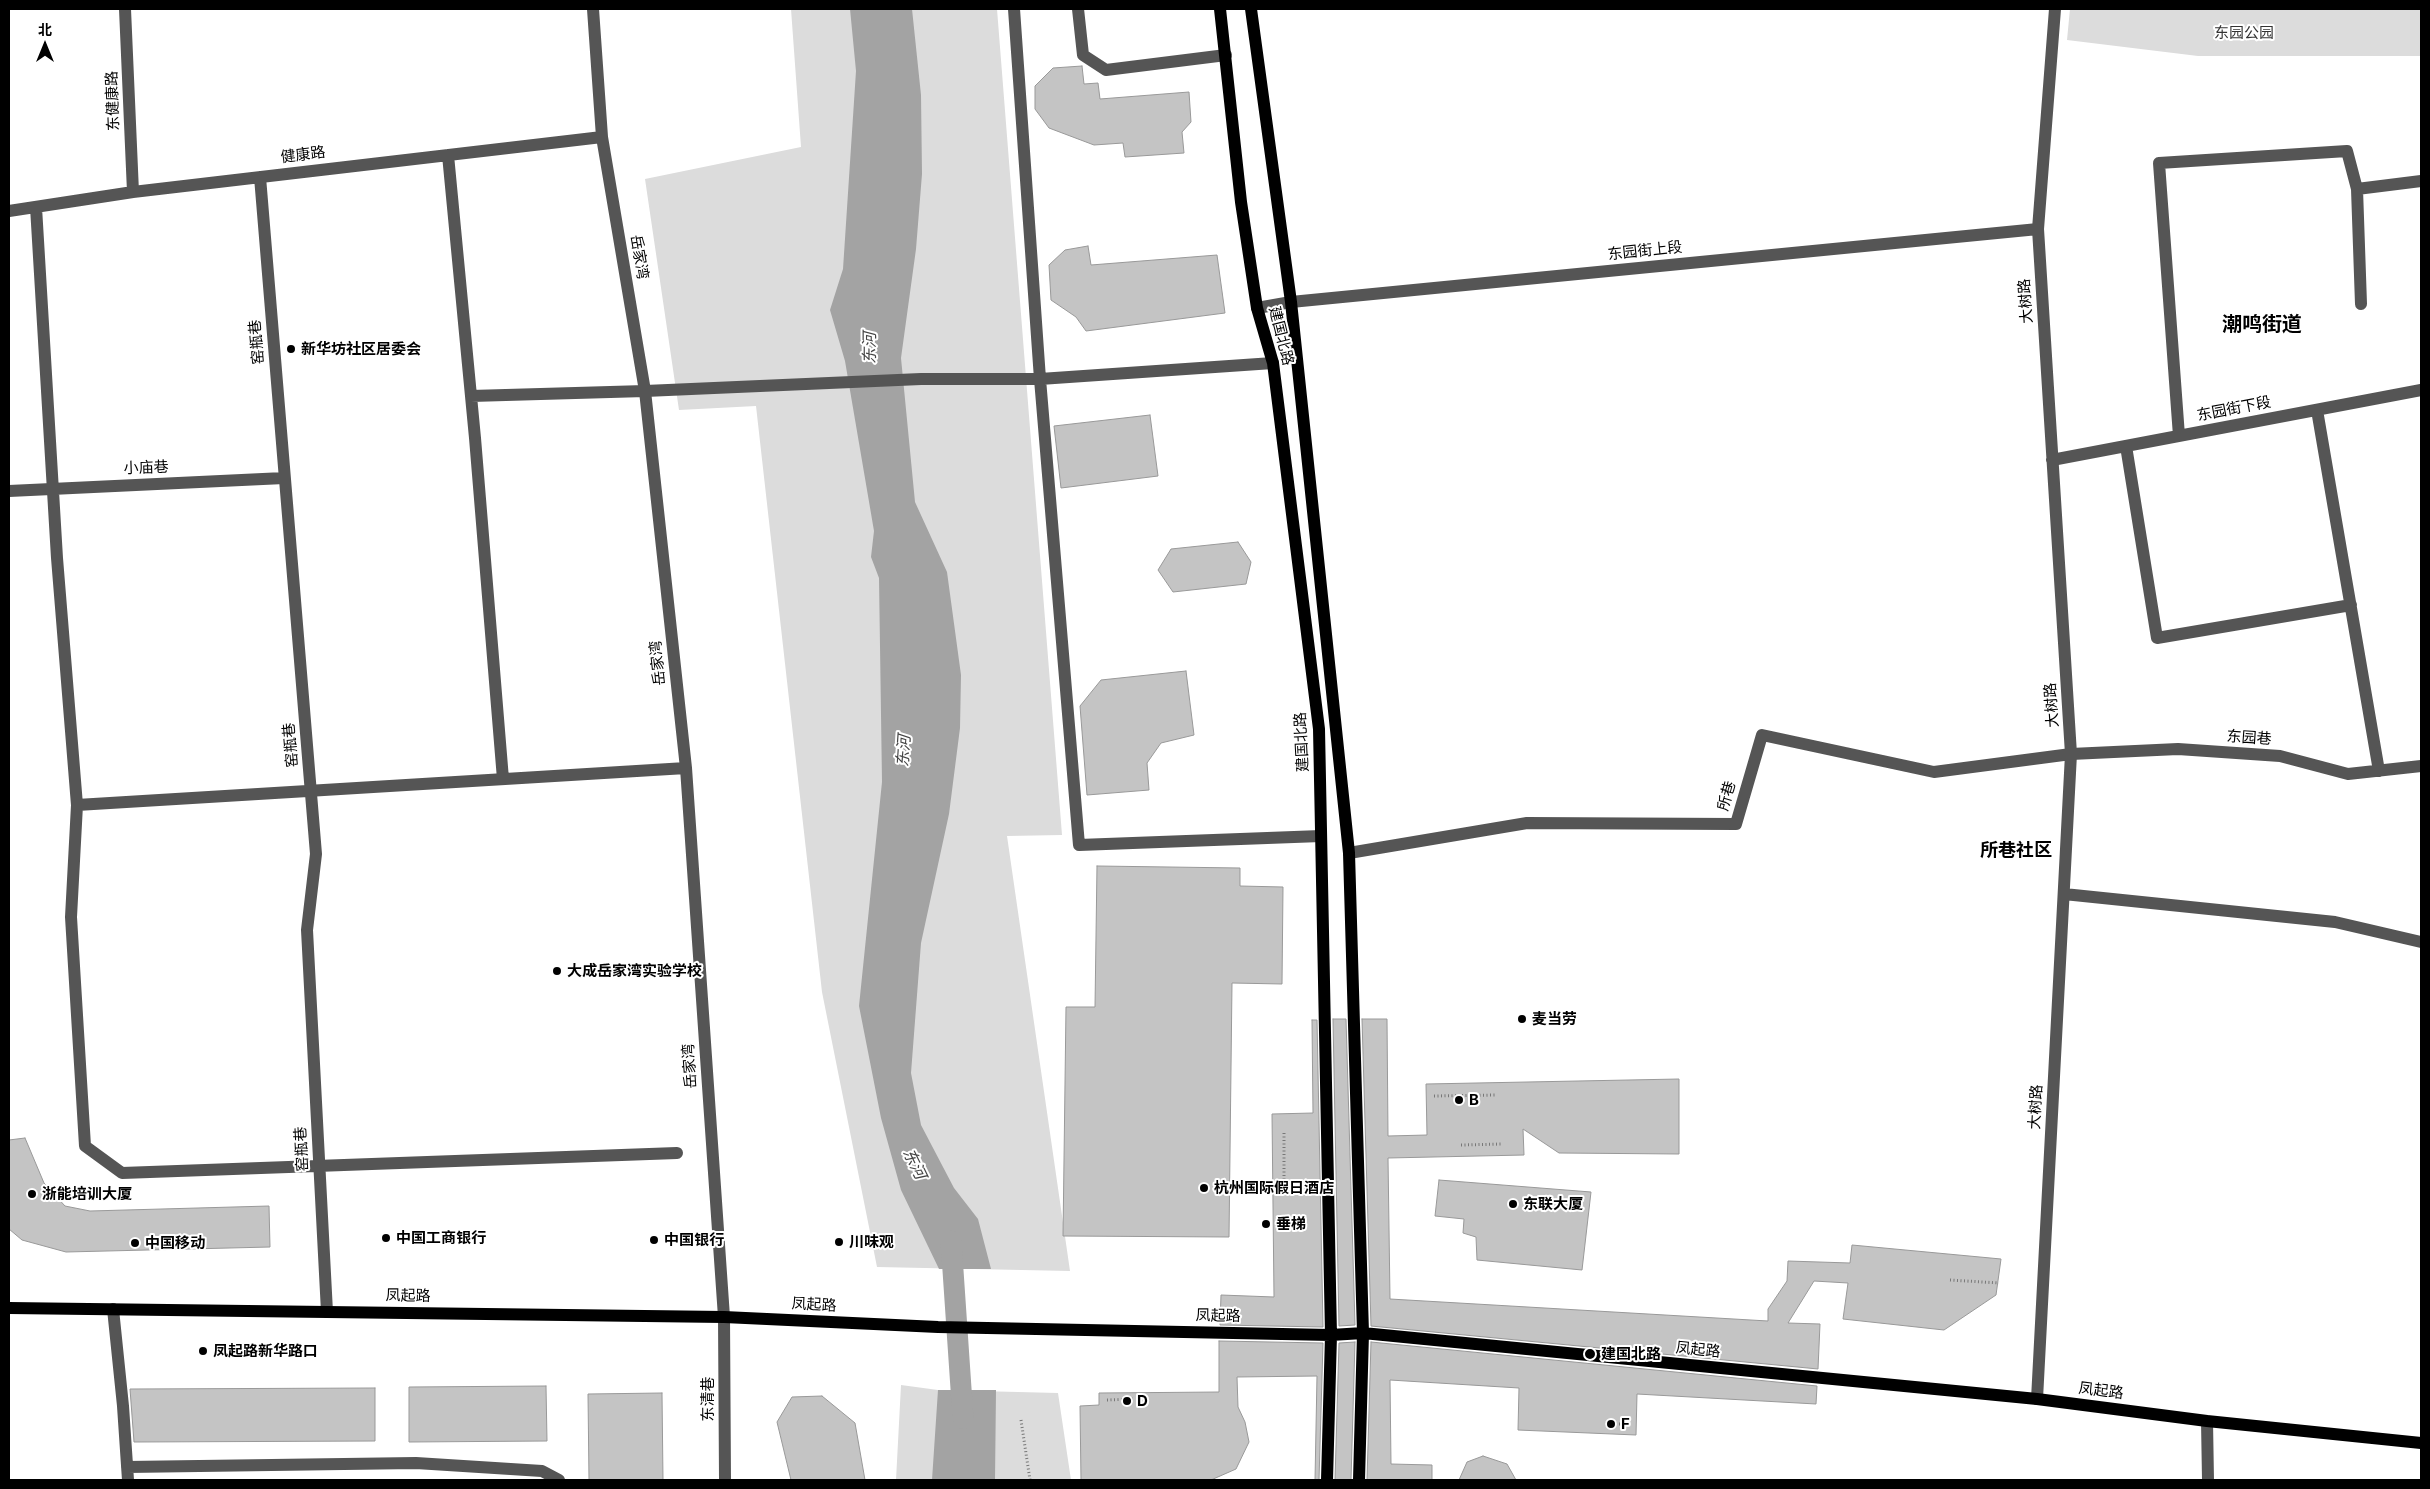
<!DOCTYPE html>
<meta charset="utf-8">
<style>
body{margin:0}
#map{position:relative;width:2430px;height:1489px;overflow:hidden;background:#fff;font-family:Inter,"Noto Sans SC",sans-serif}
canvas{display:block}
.frame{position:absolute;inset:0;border:10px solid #000;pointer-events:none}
.north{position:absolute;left:20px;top:20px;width:50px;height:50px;-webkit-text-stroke:4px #fff;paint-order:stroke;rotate:0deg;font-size:14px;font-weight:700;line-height:20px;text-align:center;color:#000}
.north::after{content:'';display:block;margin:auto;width:18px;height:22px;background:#000;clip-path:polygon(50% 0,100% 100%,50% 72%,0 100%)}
</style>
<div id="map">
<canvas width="2430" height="1489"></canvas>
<div class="frame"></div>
<div class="north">北</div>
</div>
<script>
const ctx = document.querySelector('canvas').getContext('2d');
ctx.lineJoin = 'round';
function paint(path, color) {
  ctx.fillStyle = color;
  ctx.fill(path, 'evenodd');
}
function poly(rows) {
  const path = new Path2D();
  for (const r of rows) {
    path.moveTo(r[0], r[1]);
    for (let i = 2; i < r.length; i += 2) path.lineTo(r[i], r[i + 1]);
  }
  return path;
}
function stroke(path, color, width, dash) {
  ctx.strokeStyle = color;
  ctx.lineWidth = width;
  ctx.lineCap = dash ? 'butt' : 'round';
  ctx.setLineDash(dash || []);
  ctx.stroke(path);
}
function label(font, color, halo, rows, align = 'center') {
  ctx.font = font + ' Inter,"Noto Sans SC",sans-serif';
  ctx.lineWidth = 4;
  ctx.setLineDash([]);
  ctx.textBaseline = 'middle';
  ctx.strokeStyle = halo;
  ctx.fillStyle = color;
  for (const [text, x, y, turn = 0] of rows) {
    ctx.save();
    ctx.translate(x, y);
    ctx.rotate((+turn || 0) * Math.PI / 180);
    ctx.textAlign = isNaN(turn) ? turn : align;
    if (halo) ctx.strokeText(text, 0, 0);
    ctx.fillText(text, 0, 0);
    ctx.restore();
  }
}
const green = poly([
 [791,9,997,9,1062,835,1007,836,1070,1271,877,1267,822,992,756,406,679,410,645,179,801,147],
 [2070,9,2421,9,2421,56,2198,56,2067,40],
 [901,1385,938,1390,1058,1393,1071,1480,896,1480]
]);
const water = poly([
 [850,9,912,9,921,95,922,174,916,249,901,358,915,502,947,572,961,675,960,728,949,814,921,943,911,1073,921,1125,954,1188,978,1219,991,1269,939,1269,901,1190,881,1118,859,1006,882,782,879,578,871,557,874,531,845,361,830,310,843,269,856,71],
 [938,1390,996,1390,995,1480,932,1480]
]);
const canal = poly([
 [951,1241,963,1418]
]);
const building = poly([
 [1082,66,1084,84,1098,83,1100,99,1189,92,1191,122,1182,132,1184,153,1125,157,1123,143,1094,145,1049,128,1035,109,1035,86,1053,68,1082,66],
 [1088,246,1091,265,1217,255,1225,313,1086,331,1076,317,1051,300,1049,265,1065,250,1088,246],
 [1150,415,1158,476,1061,488,1054,426,1150,415],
 [1238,542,1251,562,1246,584,1173,592,1158,570,1171,549,1238,542],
 [1186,671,1194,735,1161,743,1147,763,1149,790,1087,795,1080,706,1101,680,1186,671],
 [1097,866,1240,868,1240,886,1283,887,1282,984,1232,983,1229,1237,1063,1236,1066,1007,1095,1007,1097,866],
 [1333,1019,1346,1019,1355,1325,1339,1326,1333,1019],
 [1362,1019,1387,1019,1388,1136,1427,1135,1426,1084,1679,1079,1679,1154,1559,1153,1523,1129,1524,1155,1388,1158,1390,1299,1768,1321,1768,1309,1787,1281,1788,1261,1850,1263,1852,1245,2001,1259,1996,1295,1944,1330,1843,1319,1848,1283,1814,1281,1788,1323,1820,1324,1818,1369,1371,1326,1362,1019],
 [1312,1020,1317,1020,1323,1327,1220,1325,1221,1295,1274,1297,1272,1114,1313,1113,1312,1020],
 [25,1138,44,1183,65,1206,90,1211,269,1206,270,1247,66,1252,22,1240,9,1229,9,1140,25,1138],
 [1439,1180,1591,1192,1582,1270,1477,1260,1476,1237,1463,1233,1464,1219,1435,1216,1439,1180],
 [1219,1341,1323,1343,1319,1480,1315,1480,1317,1376,1237,1377,1238,1407,1245,1422,1249,1442,1236,1469,1211,1480,1081,1480,1080,1406,1099,1405,1099,1393,1219,1392,1219,1341],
 [1355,1342,1351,1480,1335,1480,1339,1343,1355,1342],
 [1371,1342,1817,1386,1816,1404,1637,1394,1636,1435,1518,1430,1519,1388,1390,1380,1391,1464,1432,1465,1432,1480,1367,1480,1371,1342],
 [546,1386,547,1441,409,1442,409,1387,546,1386],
 [375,1388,375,1441,134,1442,130,1389,375,1388],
 [662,1393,663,1480,589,1480,588,1394,662,1393],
 [822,1396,855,1423,865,1480,791,1480,777,1422,792,1397,822,1396],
 [1483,1456,1507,1464,1516,1480,1459,1480,1467,1462,1483,1456]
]);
const path = poly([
 [1434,1096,1496,1095],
 [1284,1133,1284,1188],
 [1461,1145,1502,1144],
 [1950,1280,1999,1283],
 [1107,1400,1135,1399],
 [1021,1420,1030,1480],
 [1605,1424,1628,1424]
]);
const minor = poly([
 [125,9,133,192],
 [593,9,602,137,645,391,686,768,724,1317,725,1480],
 [1014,9,1040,379,1079,845,1321,836],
 [1078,9,1083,55,1106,70,1226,55],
 [448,155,475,438,503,779],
 [260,177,316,854,307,930,327,1312],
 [2357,189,2421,181],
 [36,207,57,558,77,805,71,917,85,1146,122,1173,677,1153],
 [9,211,133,192,602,137],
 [1257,308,1291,302,2038,229],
 [471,396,645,391,921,379,1040,379,1273,363],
 [2317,410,2379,771],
 [2179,436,2159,163,2347,151,2357,189,2361,304],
 [2126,446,2157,638,2351,605],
 [2052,460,2421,390],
 [9,491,284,478],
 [77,805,686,768],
 [1349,853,1527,823,1736,824,1762,735,1934,772,2071,754,2178,749,2280,756,2348,774,2421,766],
 [2064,894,2335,922,2421,942],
 [113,1309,123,1406,128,1480],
 [2037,1399,2071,754,2038,229,2055,9],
 [2207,1421,2208,1480],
 [127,1467,416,1463,542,1471,559,1480]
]);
const major = poly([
 [1220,9,1241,202,1257,308,1273,363,1319,729,1331,1335,1327,1480],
 [1251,9,1291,302,1349,853,1363,1333,1359,1480],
 [9,1308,724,1317,938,1327,1331,1335,1363,1333,2037,1399,2207,1421,2421,1443]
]);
const markers = [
 [291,349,5,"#000"],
 [557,971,5,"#000"],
 [1522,1019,5,"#000"],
 [1459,1100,5,"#000"],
 [1204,1188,5,"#000"],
 [32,1194,5,"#000"],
 [1513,1204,5,"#000"],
 [1266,1224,5,"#000"],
 [386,1238,5,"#000"],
 [654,1240,5,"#000"],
 [839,1242,5,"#000"],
 [135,1243,5,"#000"],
 [203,1351,5,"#000"],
 [1590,1354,6,"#000"],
 [1127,1401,5,"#000"],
 [1611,1424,5,"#000"]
];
const parkNames = [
 ["东园公园",2244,33]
];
const streetNames = [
 ["东健康路",113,101,-92],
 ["健康路",303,155,-7],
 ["东园街上段",1645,251,-6],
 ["岳家湾",639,257,80],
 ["大树路",2026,301,-94],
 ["建国北路",1281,336,76],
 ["窑瓶巷",257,342,-95],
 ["东园街下段",2234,409,-11],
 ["小庙巷",146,468,-2],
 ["岳家湾",658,663,-96],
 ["大树路",2052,705,-94],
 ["东园巷",2249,738,4],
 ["建国北路",1302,742,-93],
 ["窑瓶巷",291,745,-95],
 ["所巷",1727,796,-74],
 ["岳家湾",690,1066,-94],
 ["大树路",2036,1107,-87],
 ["窑瓶巷",302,1149,-93],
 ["凤起路",408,1296,1],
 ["凤起路",814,1305,3],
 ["凤起路",1218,1316,1],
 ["凤起路",1698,1350,6],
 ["凤起路",2101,1391,7],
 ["东清巷",708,1399,-90]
];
const poiNames = [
 ["新华坊社区居委会",301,349],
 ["大成岳家湾实验学校",567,971],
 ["麦当劳",1532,1019],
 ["B",1469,1100],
 ["杭州国际假日酒店",1214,1188],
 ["浙能培训大厦",42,1194],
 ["东联大厦",1523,1204],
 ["垂梯",1276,1224],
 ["中国工商银行",396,1238],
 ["中国银行",664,1240],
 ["川味观",849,1242],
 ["中国移动",145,1243],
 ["凤起路新华路口",213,1351],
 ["建国北路",1601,1354],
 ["D",1137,1401],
 ["F",1621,1424]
];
const waterNames = [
 ["东河",870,348,-90],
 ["东河",904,751,-86],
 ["东河",914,1164,64]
];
const quarterNames = [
 ["所巷社区",2016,851]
];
const districtNames = [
 ["潮鸣街道",2262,325]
];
paint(green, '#dcdcdc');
paint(water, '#a3a3a3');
stroke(canal, '#a3a3a3', 21);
paint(building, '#c4c4c4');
stroke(building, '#999', 1);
stroke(path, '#777', 3, [1, 2.5]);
stroke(minor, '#555', 12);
stroke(major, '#000', 12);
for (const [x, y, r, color] of markers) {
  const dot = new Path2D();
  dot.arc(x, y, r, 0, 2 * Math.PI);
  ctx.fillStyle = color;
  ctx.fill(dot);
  stroke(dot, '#fff', 2);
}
label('15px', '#333', '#fff', parkNames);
label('15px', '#000', '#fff', streetNames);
label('bold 15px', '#000', '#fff', poiNames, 'left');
label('italic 16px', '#444', '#fff', waterNames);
label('bold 18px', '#000', '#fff', quarterNames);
label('bold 20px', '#000', '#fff', districtNames);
</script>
